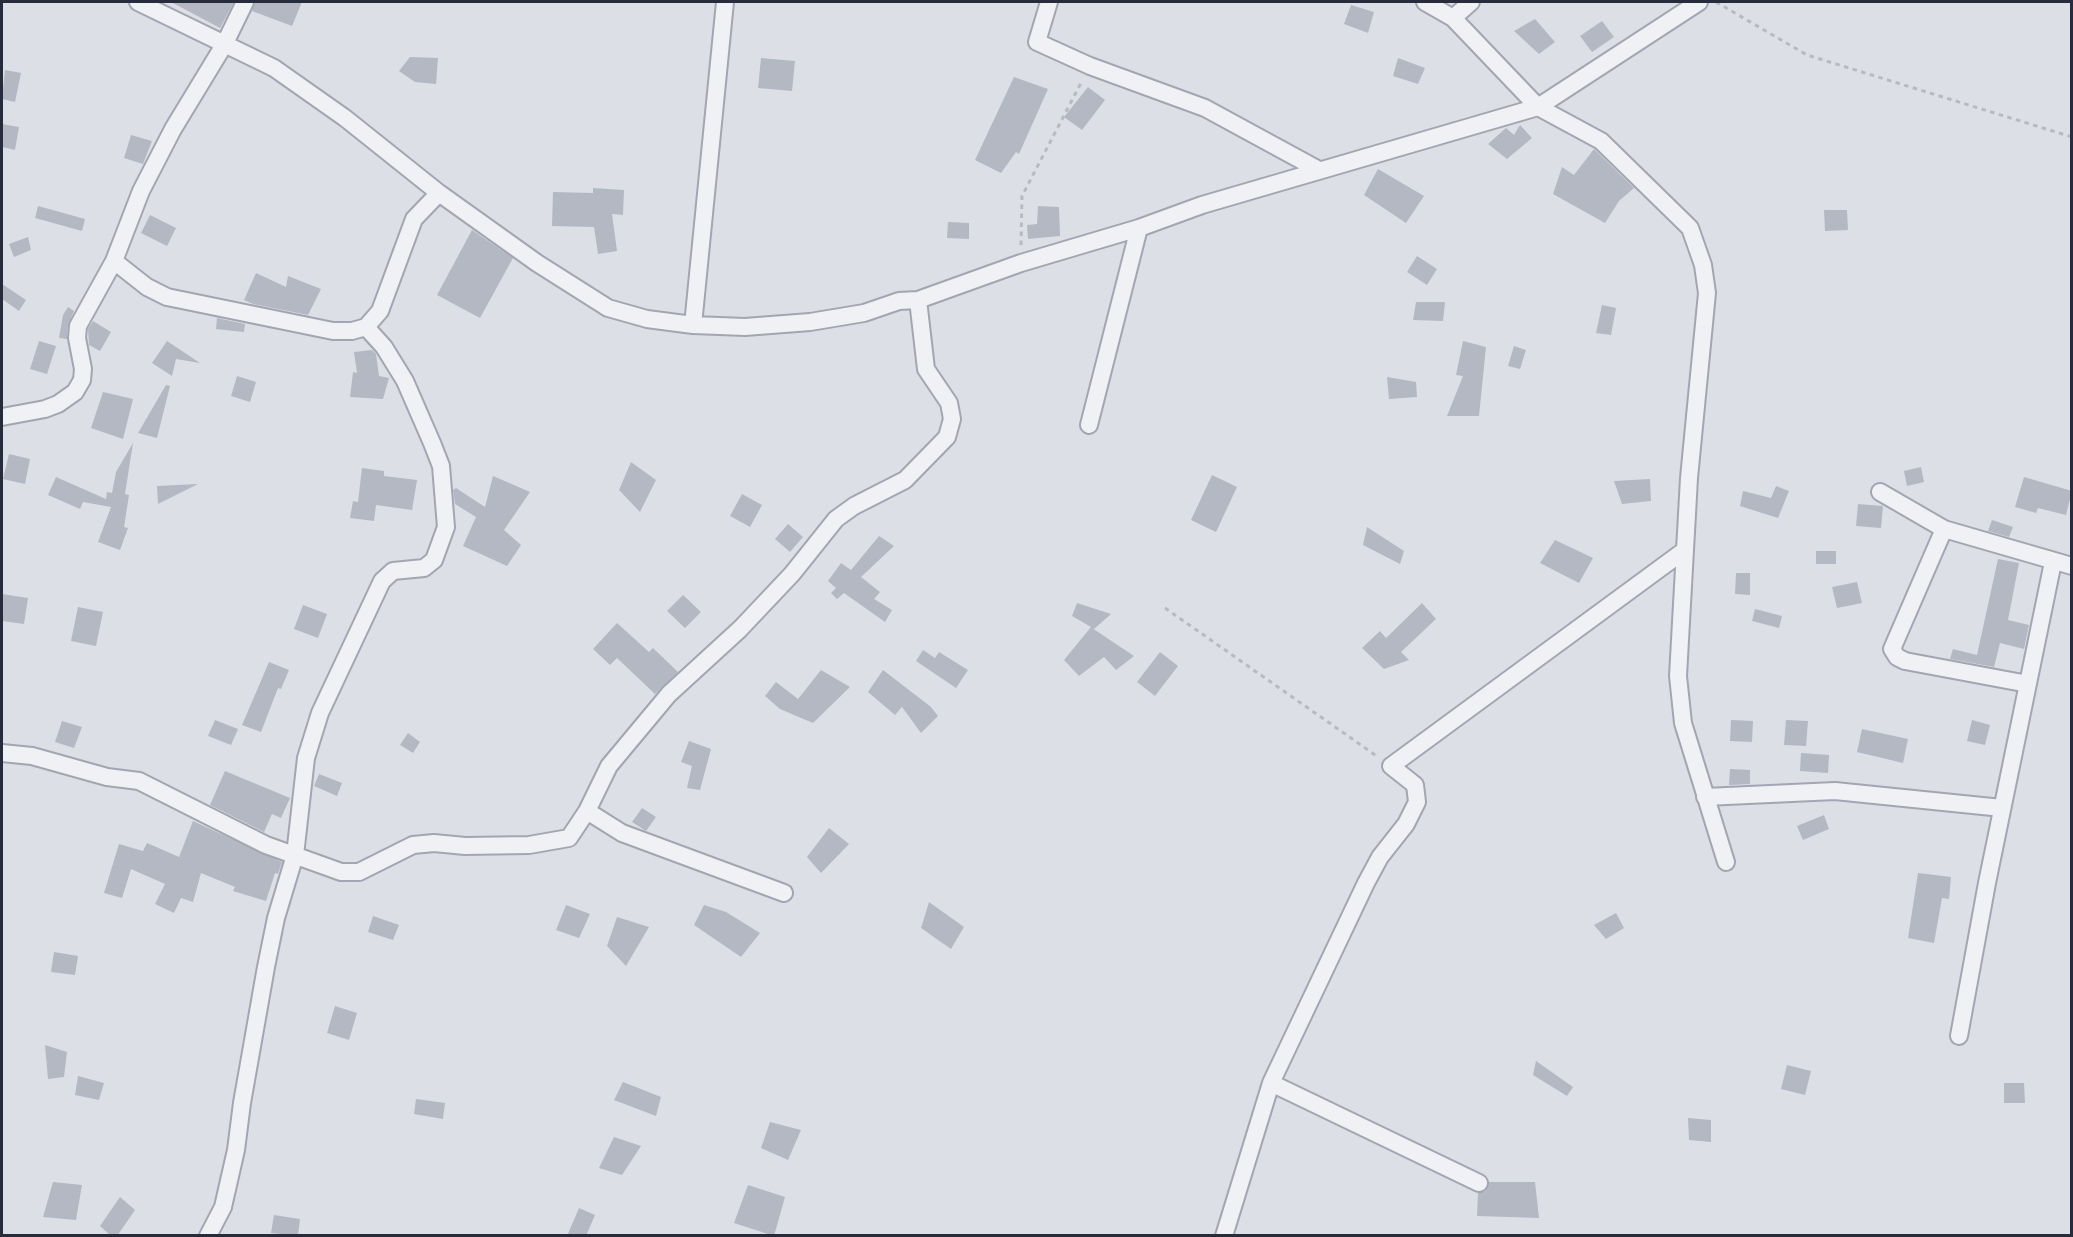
<!DOCTYPE html>
<style>
body{margin:0}
#map{position:relative;width:2073px;height:1237px;overflow:hidden;background:#dddfe7;font-family:"DejaVu Sans",sans-serif}
canvas{display:block}
.frame{position:absolute;inset:0;border:3px solid #272c3d;pointer-events:none}
</style>
<div id="map">
<canvas width="2073" height="1237"></canvas>
<div class="frame"></div>
</div>
<script>
const ctx = document.querySelector('canvas').getContext('2d');
ctx.lineJoin = 'round';
function paint(path, color) { ctx.fillStyle = color; ctx.fill(path, 'evenodd'); }
const poly = rows => new Path2D(rows.map(r => 'M' + r).join(''));
function stroke(path, color, width, dash) { ctx.strokeStyle = color; ctx.lineWidth = width; ctx.lineCap = dash ? 'butt' : 'round'; ctx.setLineDash(dash || []); ctx.stroke(path); }
paint(poly([
 [171,2,234,2,220,28],
 [255,2,302,2,292,26,252,11],
 [1351,5,1374,12,1368,33,1344,24],
 [1535,19,1555,42,1539,54,1514,31],
 [1602,21,1614,37,1592,52,1580,36],
 [410,57,438,58,436,84,415,82,399,71],
 [761,58,795,61,792,91,758,88],
 [1398,58,1425,68,1418,84,1393,76],
 [5,70,21,73,15,102,2,99],
 [1014,77,1048,89,1019,154,1016,152,1001,173,975,160],
 [1088,87,1105,100,1082,130,1064,117],
 [2,124,19,127,15,150,2,147],
 [1520,125,1532,138,1507,159,1488,144,1506,128,1514,135],
 [131,135,152,141,143,164,124,158],
 [1594,149,1634,188,1619,201,1605,223,1553,194,1562,167,1574,175],
 [1378,169,1424,196,1406,223,1364,195],
 [593,188,624,190,623,215,612,214,617,251,598,254,594,227,552,226,553,192,593,193],
 [38,206,85,219,82,231,35,218],
 [1038,206,1059,207,1060,236,1028,239,1027,225,1037,224],
 [1824,210,1847,210,1848,230,1825,231],
 [150,215,176,228,167,246,141,233],
 [948,222,969,223,969,239,947,238],
 [472,230,513,258,480,318,437,295],
 [28,237,31,250,14,257,9,244],
 [1417,256,1437,269,1427,285,1407,272],
 [256,273,286,287,288,276,321,289,308,315,253,304,244,300],
 [2,284,26,300,19,311,2,299],
 [1416,302,1445,302,1443,321,1413,320],
 [1602,305,1616,308,1611,335,1596,333],
 [68,307,74,311,68,325,67,339,59,338,63,315],
 [217,318,245,324,244,332,216,329],
 [93,321,111,332,100,351,89,345,88,329],
 [39,341,56,346,47,374,30,369],
 [167,341,200,363,176,359,172,376,152,363],
 [1463,341,1486,347,1479,416,1447,416,1463,376,1456,375],
 [1514,346,1526,350,1520,369,1508,366],
 [372,350,376,354,379,376,389,378,383,399,350,397,353,372,357,373,354,352],
 [237,376,256,382,250,402,231,396],
 [1387,377,1416,382,1417,397,1389,399],
 [166,385,170,386,157,438,138,433],
 [103,392,133,399,123,439,91,428],
 [133,443,125,494,129,495,124,527,128,528,120,550,98,542,111,507,83,502,80,509,48,495,56,477,106,499,107,492,112,493,116,472],
 [9,454,30,459,25,484,3,479],
 [631,462,656,480,640,512,619,490],
 [1921,467,1924,482,1907,486,1904,471],
 [362,468,384,471,384,476,417,480,412,510,376,505,374,521,350,518,353,501,358,502],
 [1212,475,1237,487,1216,532,1191,520],
 [493,476,530,492,504,530,521,545,507,566,463,546,476,517,455,504,453,490,456,488,485,507],
 [2024,477,2072,491,2066,515,2038,508,2036,513,2015,507],
 [1650,479,1651,501,1622,504,1614,481],
 [198,484,158,504,157,486],
 [1776,486,1789,491,1778,518,1740,506,1743,491,1771,498],
 [742,494,762,505,750,527,730,516],
 [1858,504,1883,506,1881,528,1856,526],
 [1992,520,2013,527,2009,537,1988,531],
 [788,524,803,537,790,552,775,539],
 [1367,527,1404,551,1400,564,1363,545],
 [879,536,894,546,861,577,880,592,874,599,892,610,885,622,844,593,837,599,831,593,836,588,828,581,841,563,851,570],
 [1555,540,1593,558,1579,583,1540,563],
 [1816,551,1836,551,1836,564,1816,564],
 [1998,559,2019,563,2008,620,2029,625,2024,649,2000,643,1994,667,1950,659,1953,649,1977,655],
 [1736,573,1750,573,1750,595,1735,594],
 [1857,582,1862,603,1837,608,1832,587],
 [2,594,28,598,24,624,2,621],
 [683,595,701,612,685,628,667,611],
 [1077,603,1111,614,1094,629,1092,628,1134,656,1116,670,1104,657,1079,676,1064,660,1091,627,1072,616],
 [1422,603,1436,619,1401,652,1409,660,1384,669,1362,648,1380,631,1386,638],
 [303,605,327,614,318,638,294,629],
 [78,607,103,612,96,646,71,641],
 [1755,609,1782,616,1779,628,1752,621],
 [617,623,649,652,653,648,678,672,655,694,617,658,610,665,593,649],
 [923,650,935,658,939,652,968,670,956,688,916,661],
 [1160,652,1178,666,1155,696,1137,682],
 [269,662,289,670,281,689,278,688,261,732,242,725],
 [821,670,850,687,813,723,780,709,765,696,776,682,798,699],
 [883,670,931,707,938,716,921,733,902,707,895,715,868,692],
 [215,720,238,729,231,745,208,736],
 [1731,720,1753,721,1752,742,1730,741],
 [1786,720,1808,721,1806,746,1784,745],
 [1972,720,1990,725,1985,745,1967,741],
 [62,721,82,727,74,748,55,742],
 [1862,729,1908,739,1903,763,1857,752],
 [408,733,420,742,413,753,400,745],
 [689,741,711,749,700,790,687,788,692,766,681,762],
 [1801,753,1829,755,1828,773,1800,771],
 [1730,769,1750,770,1750,784,1729,785],
 [225,771,290,798,281,818,272,814,264,832,210,805],
 [319,774,342,783,337,796,314,786],
 [642,808,656,817,646,831,632,822],
 [1824,815,1829,829,1803,840,1797,826],
 [193,821,282,862,278,874,275,873,266,901,233,891,235,887,201,873,193,902,181,898,174,913,155,904,165,884,131,869,122,898,104,893,119,844,143,851,147,843,179,857],
 [829,828,849,844,821,873,807,857],
 [1918,873,1951,877,1949,899,1942,898,1934,943,1908,938],
 [929,902,964,927,951,949,921,928],
 [566,905,590,914,579,938,556,930],
 [704,905,726,912,760,933,741,957,694,925],
 [1616,913,1624,928,1606,939,1594,925],
 [373,916,399,925,393,940,368,932],
 [617,917,649,927,626,966,607,946],
 [54,952,78,956,75,975,51,972],
 [335,1006,357,1013,349,1040,327,1033],
 [45,1045,67,1052,64,1077,48,1079],
 [1536,1061,1573,1087,1567,1096,1533,1075],
 [1787,1065,1811,1071,1805,1095,1781,1089],
 [78,1076,104,1083,99,1100,75,1095],
 [623,1082,661,1097,656,1116,614,1100],
 [2004,1083,2024,1083,2025,1103,2004,1103],
 [416,1099,445,1103,443,1119,414,1114],
 [1688,1118,1711,1120,1711,1142,1689,1140],
 [770,1122,801,1130,788,1160,761,1148],
 [614,1137,641,1146,622,1175,599,1168],
 [53,1182,82,1185,76,1220,43,1217],
 [1489,1182,1535,1182,1539,1218,1477,1216,1478,1193,1485,1191],
 [748,1185,785,1197,774,1236,734,1223],
 [120,1197,135,1210,117,1236,111,1236,100,1226],
 [579,1208,595,1215,586,1236,567,1236],
 [274,1215,300,1219,298,1236,271,1233]
]), '#b4b8c3');
const minor = poly([
 [138,2,274,68,345,118,439,193,537,263,608,308,647,319,693,325,745,327,810,322,864,313,899,301,918,300,1021,263,1139,228,1202,205,1538,107,1699,2],
 [1049,2,1037,42,1090,66,1205,108,1319,170],
 [1425,2,1453,18,1538,107,1601,141,1690,228,1703,265,1707,293,1689,478,1678,676,1683,723,1726,862],
 [1453,18,1471,2],
 [114,261,147,287,167,297,333,331,352,331,366,327,380,311,414,219,439,193],
 [693,325,725,2],
 [2,417,45,409,58,404,75,392,82,380,83,369,77,338,78,326,114,261,141,191,173,129,224,45,245,2],
 [1089,425,1139,228],
 [1880,492,1944,529,2072,566],
 [1944,529,1892,649,1897,657,1905,661,2028,684],
 [2,753,32,756,107,777,139,781,266,845,341,872,359,872,413,845,434,843,465,846,529,845,569,838,587,811,609,766,669,694,740,629,792,574,836,519,854,506,905,480,947,437,952,419,949,403,926,369,918,300],
 [1705,797,1835,791,2002,808],
 [587,811,622,833,784,893],
 [1959,1036,1987,883,2053,562],
 [1271,1083,1479,1183],
 [208,1236,223,1207,236,1150,242,1103,266,967,276,918,295,855,306,758,320,713,382,581,393,571,424,568,434,560,446,527,441,466,432,443,405,381,384,347,366,327],
 [1224,1236,1271,1083,1366,883,1380,857,1406,824,1417,802,1415,785,1391,766,1685,550]
]);
stroke(minor, '#a3a6b1', 20);
stroke(poly([
 [1716,2,1807,55,2072,137],
 [1021,245,1022,196,1082,81],
 [1165,608,1378,757]
]), '#b7bac1', 3, [4.5, 4.5]);
stroke(minor, '#eff1f5', 16);
</script>
